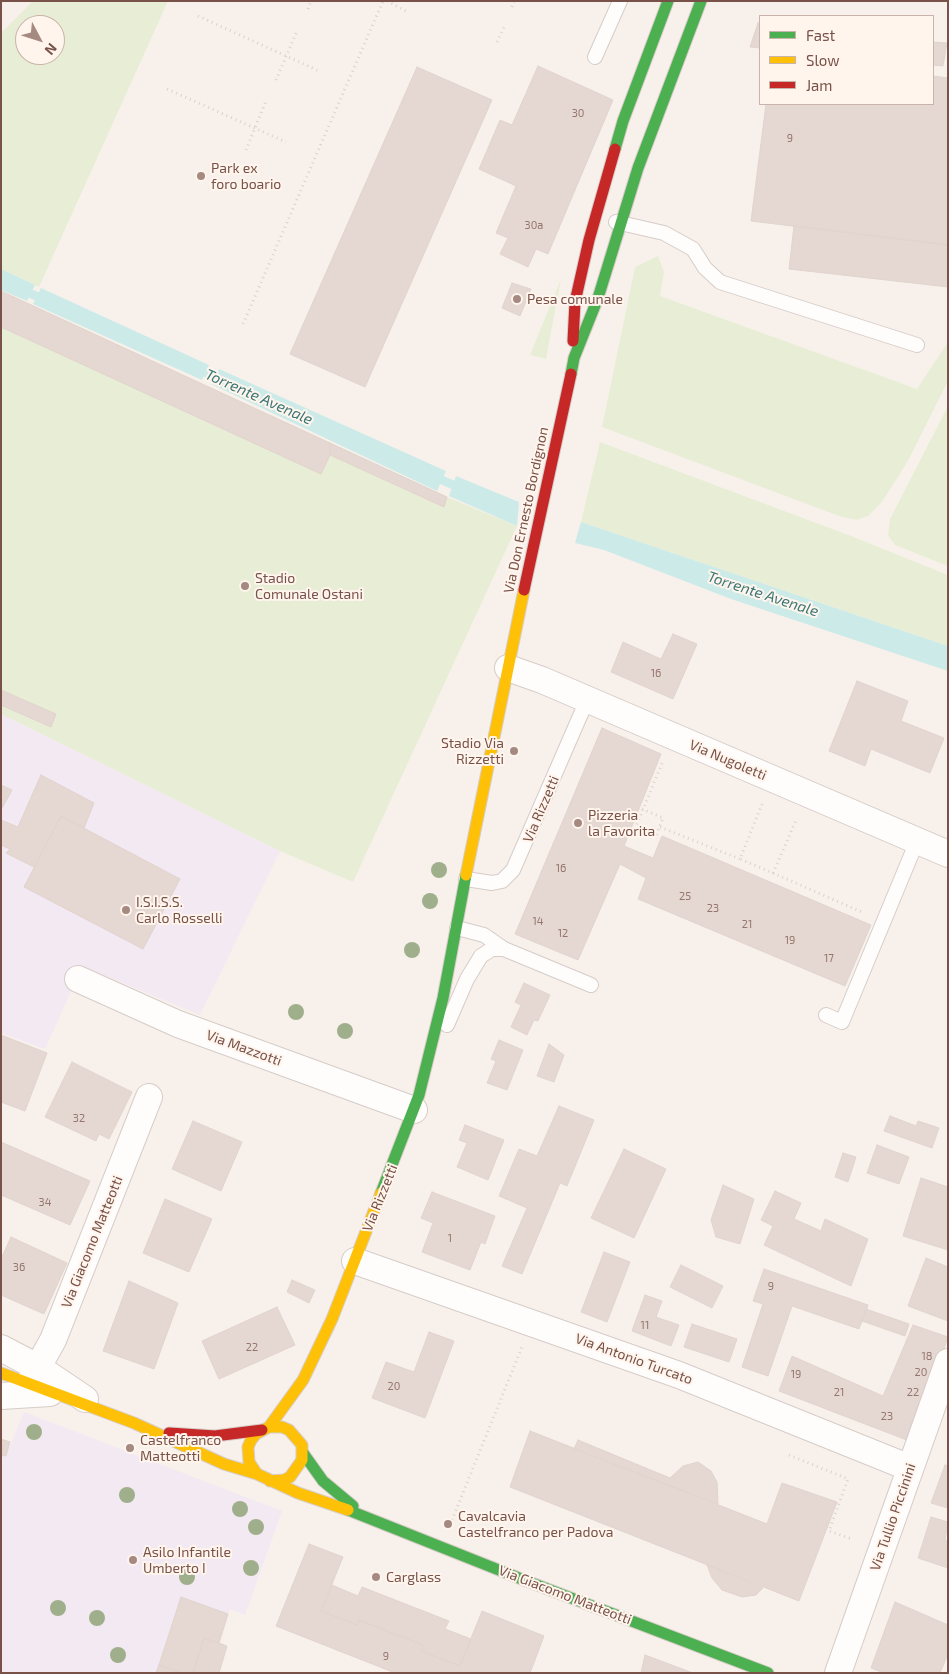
<!DOCTYPE html>
<style>
body{margin:0}
#map{position:relative;width:949px;height:1674px;overflow:hidden;background:#f8f1eb;font-family:"Exo 2",sans-serif}
canvas{display:block}
.frame{position:absolute;inset:0;border:2px solid #785249;pointer-events:none}
.legend{position:absolute;left:759px;top:15px;width:175px;height:90px;box-sizing:border-box;background:#fff5ed;border:1px solid #c9b4ab;margin:0;padding:6px 9px;list-style:none;font-size:15px;color:#785249}
.legend li{display:flex;align-items:center;gap:10px;height:25px}
.legend b{width:25px;border:1px solid #c9b4ab}
.north{position:absolute;left:15px;top:15px;width:50px;height:50px;box-sizing:border-box;background:#fff5ed;border:1px solid #c9b4ab;border-radius:50%;rotate:130deg;font-size:14px;font-weight:700;line-height:20px;text-align:center;color:#785249}
.north::after{content:'';display:block;margin:auto;width:18px;height:22px;background:#a58a82;clip-path:polygon(50% 0,100% 100%,50% 72%,0 100%)}
</style>
<div id="map">
<canvas width="949" height="1674"></canvas>
<div class="frame"></div>
<ul class="legend">
<li><b style="height:6px;background:#4caf50"></b>Fast</li>
<li><b style="height:6px;background:#ffc107"></b>Slow</li>
<li><b style="height:6px;background:#c62828"></b>Jam</li>
</ul>
<div class="north">N</div>
</div>
<script>
const ctx = document.querySelector('canvas').getContext('2d');
ctx.lineJoin = 'round';
function paint(path, color) { ctx.fillStyle = color; ctx.fill(path, 'evenodd'); }
const poly = rows => new Path2D(rows.map(r => 'M' + r).join(''));
function stroke(path, color, width, dash) { ctx.strokeStyle = color; ctx.lineWidth = width; ctx.lineCap = dash ? 'butt' : 'round'; ctx.setLineDash(dash || []); ctx.stroke(path); }
function write(font, color, halo, rows, align = 'center') {
  ctx.font = font + ' "Exo 2",sans-serif'; ctx.lineWidth = 4; ctx.setLineDash([]); ctx.textBaseline = 'middle'; ctx.strokeStyle = halo; ctx.fillStyle = color; for (const [text, x, y, turn = 0] of rows) {
    ctx.save(); ctx.translate(x, y); ctx.rotate((+turn || 0) * Math.PI / 180); ctx.textAlign = isNaN(turn) ? turn : align; if (halo) ctx.strokeText(text, 0, 0); ctx.fillText(text, 0, 0); ctx.restore();
  }
}
paint(poly([
 [1,714,280,851,200,1015,89,969,72,989,45,1049,1,1033],
 [24,1412,282,1511,245,1615,230,1609,219,1643,227,1646,219,1673,1,1673,1,1455,6,1456]
]), '#f2e9f3');
paint(poly([
 [33,1,168,1,39,287,1,269,1,33],
 [25,25,55,25,55,55,25,55],
 [658,256,664,272,660,296,917,389,948,342,948,381,908,461,882,502,868,516,856,520,839,516,602,427,635,267],
 [561,279,546,359,530,355],
 [1,291,447,497,517,526,353,882,280,851,1,714],
 [948,406,948,566,895,545,888,535,890,519],
 [600,442,851,536,948,575,948,646,581,522]
]), '#e8eed5');
paint(poly([
 [1,269,35,285,27,301,1,290],
 [41,288,209,365,202,380,33,304],
 [219,369,446,471,437,491,211,384],
 [456,476,519,502,517,526,449,496],
 [581,522,948,646,948,671,731,599,604,550,575,543]
]), '#ccebe8');
stroke(poly([
 [1,280,47,301],
 [196,368,225,382],
 [433,476,462,489]
]), '#ccebe8', 9);
const building = poly([
 [758,23,760,23,760,48,750,47,758,23],
 [933,42,947,43,943,66,933,65,933,42],
 [538,66,613,100,548,254,536,249,528,267,500,254,508,238,496,233,516,186,479,169,500,120,512,125,538,66],
 [417,67,492,100,365,387,290,354,417,67],
 [933,76,948,78,948,245,751,221,766,104,933,104,933,76],
 [794,226,948,245,948,287,789,269,794,226],
 [512,283,531,289,520,316,502,308,512,283],
 [1,291,330,443,330,455,321,474,1,327,1,291],
 [330,443,447,497,444,507,330,455,330,443],
 [673,634,697,644,673,699,611,672,623,642,661,659,673,634],
 [857,681,908,701,901,721,944,738,930,773,871,749,865,766,829,751,857,681],
 [1,690,56,714,51,727,1,705,1,690],
 [602,728,661,754,624,846,653,858,662,836,871,925,845,986,638,899,646,878,620,864,578,960,515,934,602,728],
 [41,775,94,803,84,828,61,816,34,867,6,853,10,849,1,845,1,820,18,827,41,775],
 [1,785,12,790,1,810,1,785],
 [61,816,180,879,143,949,24,887,61,816],
 [524,983,550,995,538,1021,534,1020,527,1035,511,1027,521,1005,515,1002,524,983],
 [1,1035,47,1053,25,1111,1,1102,1,1035],
 [499,1040,523,1050,507,1090,487,1083,496,1061,491,1059,499,1040],
 [549,1044,564,1055,554,1082,537,1076,549,1044],
 [72,1062,132,1092,109,1139,99,1134,96,1141,45,1117,72,1062],
 [559,1106,594,1120,567,1186,560,1183,522,1274,502,1266,527,1208,499,1196,519,1149,537,1156,559,1106],
 [890,1116,916,1126,918,1121,939,1128,932,1148,884,1131,890,1116],
 [193,1121,242,1142,221,1191,172,1169,193,1121],
 [465,1125,504,1140,488,1180,457,1167,467,1143,459,1140,465,1125],
 [1,1142,90,1181,70,1225,1,1195,1,1142],
 [877,1145,909,1157,899,1184,867,1173,877,1145],
 [624,1149,666,1169,634,1238,591,1218,624,1149],
 [843,1153,856,1157,848,1182,835,1177,843,1153],
 [921,1178,948,1187,948,1250,903,1236,921,1178],
 [723,1185,754,1199,740,1244,716,1237,711,1220,723,1185],
 [775,1191,801,1203,794,1219,821,1231,825,1219,868,1239,851,1286,764,1245,773,1226,761,1220,775,1191],
 [432,1192,495,1216,485,1244,481,1242,470,1270,422,1252,433,1223,421,1218,432,1192],
 [165,1199,212,1219,189,1272,143,1253,165,1199],
 [11,1237,67,1263,44,1314,1,1295,1,1259,11,1237],
 [604,1252,630,1262,607,1322,581,1312,604,1252],
 [926,1258,948,1267,948,1321,908,1306,926,1258],
 [681,1265,723,1286,712,1308,670,1287,681,1265],
 [764,1269,868,1305,859,1329,792,1306,768,1376,742,1367,763,1304,753,1301,764,1269],
 [292,1280,315,1290,309,1303,287,1292,292,1280],
 [129,1281,178,1303,154,1369,103,1351,129,1281],
 [645,1295,662,1301,656,1317,679,1325,671,1346,632,1331,645,1295],
 [277,1307,295,1345,219,1379,202,1341,277,1307],
 [866,1309,909,1324,905,1336,862,1321,866,1309],
 [692,1324,737,1339,729,1362,684,1347,692,1324],
 [913,1325,948,1337,912,1442,779,1391,792,1356,883,1396,913,1325],
 [429,1332,454,1341,425,1418,372,1398,386,1362,414,1372,429,1332],
 [530,1431,767,1524,782,1483,837,1502,799,1601,510,1487,530,1431],
 [1,1439,10,1442,6,1456,1,1455,1,1439],
 [578,1440,670,1478,683,1466,698,1462,711,1471,717,1482,718,1504,574,1449,578,1440],
 [945,1465,948,1466,948,1508,931,1503,945,1465],
 [931,1517,948,1522,945,1540,948,1541,948,1568,918,1558,931,1517],
 [309,1544,343,1557,321,1611,357,1625,359,1620,423,1645,421,1651,460,1666,482,1611,544,1636,530,1673,395,1673,276,1626,309,1544],
 [707,1565,763,1588,756,1595,742,1597,722,1590,712,1578,707,1565],
 [332,1585,358,1596,362,1587,449,1621,445,1629,471,1639,460,1666,421,1651,423,1645,359,1620,357,1625,321,1611,332,1585],
 [181,1597,228,1614,219,1643,204,1638,193,1673,181,1673,159,1665,181,1597],
 [895,1602,948,1625,948,1654,940,1673,884,1673,871,1668,895,1602],
 [204,1638,227,1646,219,1673,193,1673,204,1638],
 [645,1655,693,1673,641,1673,645,1655],
 [159,1665,181,1673,156,1673,159,1665]
]);
paint(building, '#e5d7d2');
stroke(building, '#e1d3cd', 1);
const lane = poly([
 [595,57,620,1],
 [616,222,664,233,693,249,705,268,720,282,917,345],
 [466,879,492,883,502,881,513,870,587,700],
 [457,928,484,935,504,949,591,985],
 [826,1015,842,1022,917,841],
 [447,1025,467,979,481,956,492,949,504,949]
]);
const street = poly([
 [508,668,542,680,948,854],
 [78,979,178,1024,414,1110],
 [355,1261,679,1375,910,1468],
 [1,1348,39,1368,85,1399],
 [29,1383,53,1340,149,1097],
 [1,1396,50,1393],
 [838,1673,948,1362]
]);
const fast = poly([
 [615,149,623,121,668,1],
 [571,374,574,358,598,298,638,168,701,1],
 [381,1193,419,1095,443,998,466,875],
 [303,1453,323,1481,353,1506],
 [348,1510,524,1580,768,1673]
]);
const slow = poly([
 [466,875,524,590],
 [1,1373,134,1423,224,1464,257,1474,298,1493,348,1510],
 [269,1427,303,1380,332,1319,381,1193],
 [257,1474,249,1462,248,1447,251,1440,256,1434,269,1427,282,1427,289,1430,302,1445,302,1460,290,1477,284,1480,270,1481]
]);
const jam = poly([
 [573,341,575,302,589,240,615,149],
 [524,590,571,374],
 [169,1433,215,1436,262,1430]
]);
stroke(lane, '#d6ccc8', 16);
stroke(street, '#d6ccc8', 28);
stroke(fast, '#d7ccc8', 13);
stroke(slow, '#d7ccc8', 13);
stroke(jam, '#d7ccc8', 13);
stroke(poly([
 [387,1,408,12],
 [512,7,514,1],
 [308,9,311,1],
 [198,16,319,71],
 [497,42,505,25],
 [276,80,297,31],
 [167,89,286,142],
 [246,150,266,101],
 [243,324,383,1],
 [762,804,740,859,773,873,797,818],
 [642,809,663,818,656,836],
 [660,827,740,859],
 [635,829,663,761],
 [773,873,864,913],
 [789,1455,848,1479,829,1531,852,1539],
 [452,1520,522,1347]
]), '#dbd0cd', 3, [1, 4]);
stroke(lane, '#fefdfc', 14);
stroke(street, '#fefdfc', 26);
stroke(fast, '#4caf50', 11);
stroke(slow, '#ffc107', 11);
stroke(jam, '#c62828', 11);
ctx.fillStyle = '#a0af8b';
for (const [x, y] of [
 [439,870],
 [430,901],
 [412,950],
 [296,1012],
 [345,1031],
 [34,1432],
 [127,1495],
 [240,1509],
 [256,1527],
 [251,1568],
 [187,1577],
 [58,1608],
 [97,1618],
 [118,1655]
]) { ctx.beginPath(); ctx.arc(x, y, 8, 0, 2 * Math.PI); ctx.fill(); }
for (const [x, y, r, color] of [
 [201,176,5,"#a58a82"],
 [517,299,5,"#a58a82"],
 [245,586,5,"#a58a82"],
 [514,751,5,"#a58a82"],
 [578,823,5,"#a58a82"],
 [126,910,5,"#a58a82"],
 [130,1448,5,"#a58a82"],
 [448,1524,5,"#a58a82"],
 [133,1560,5,"#a58a82"],
 [376,1577,5,"#a58a82"]
]) { const dot = new Path2D(); dot.arc(x, y, r, 0, 2 * Math.PI); ctx.fillStyle = color; ctx.fill(dot); stroke(dot, '#fff5ed', 2); }
write('11px', '#95766e', null, [
 ["30",578,113],
 ["9",790,138],
 ["30a",534,225],
 ["16",656,673],
 ["16",561,868],
 ["25",685,896],
 ["23",713,908],
 ["14",538,921],
 ["21",747,924],
 ["12",563,933],
 ["19",790,940],
 ["17",829,958],
 ["32",79,1118],
 ["34",45,1202],
 ["1",450,1238],
 ["36",19,1267],
 ["9",771,1286],
 ["11",645,1325],
 ["22",252,1347],
 ["18",927,1356],
 ["20",921,1372],
 ["19",796,1374],
 ["20",394,1386],
 ["21",839,1392],
 ["22",913,1392],
 ["23",887,1416],
 ["9",386,1656]
]);
write('14px', '#785249', '#fff5ed', [
 ["Park ex",211,168],
 ["foro boario",211,184],
 ["Pesa comunale",527,299],
 ["Stadio",255,578],
 ["Comunale Ostani",255,594],
 ["Stadio Via",504,743,"right"],
 ["Rizzetti",504,759,"right"],
 ["Pizzeria",588,815],
 ["la Favorita",588,831],
 ["I.S.I.S.S.",136,902],
 ["Carlo Rosselli",136,918],
 ["Castelfranco",140,1440],
 ["Matteotti",140,1456],
 ["Cavalcavia",458,1516],
 ["Castelfranco per Padova",458,1532],
 ["Asilo Infantile",143,1552],
 ["Umberto I",143,1568],
 ["Carglass",386,1577]
], 'left');
write('14px', '#785249', '#fff5ed', [
 ["Via Don Ernesto Bordignon",526,510,-78],
 ["Via Nugoletti",728,760,23],
 ["Via Rizzetti",541,809,-67],
 ["Via Mazzotti",244,1048,20],
 ["Via Rizzetti",380,1198,-68],
 ["Via Giacomo Matteotti",92,1242,-68],
 ["Via Antonio Turcato",634,1359,20],
 ["Via Tullio Piccinini",893,1517,-71],
 ["Via Giacomo Matteotti",565,1595,21]
]);
write('italic 15px', '#397676', '#fff5ed', [
 ["Torrente Avenale",259,397,24],
 ["Torrente Avenale",763,594,18]
]);
</script>
